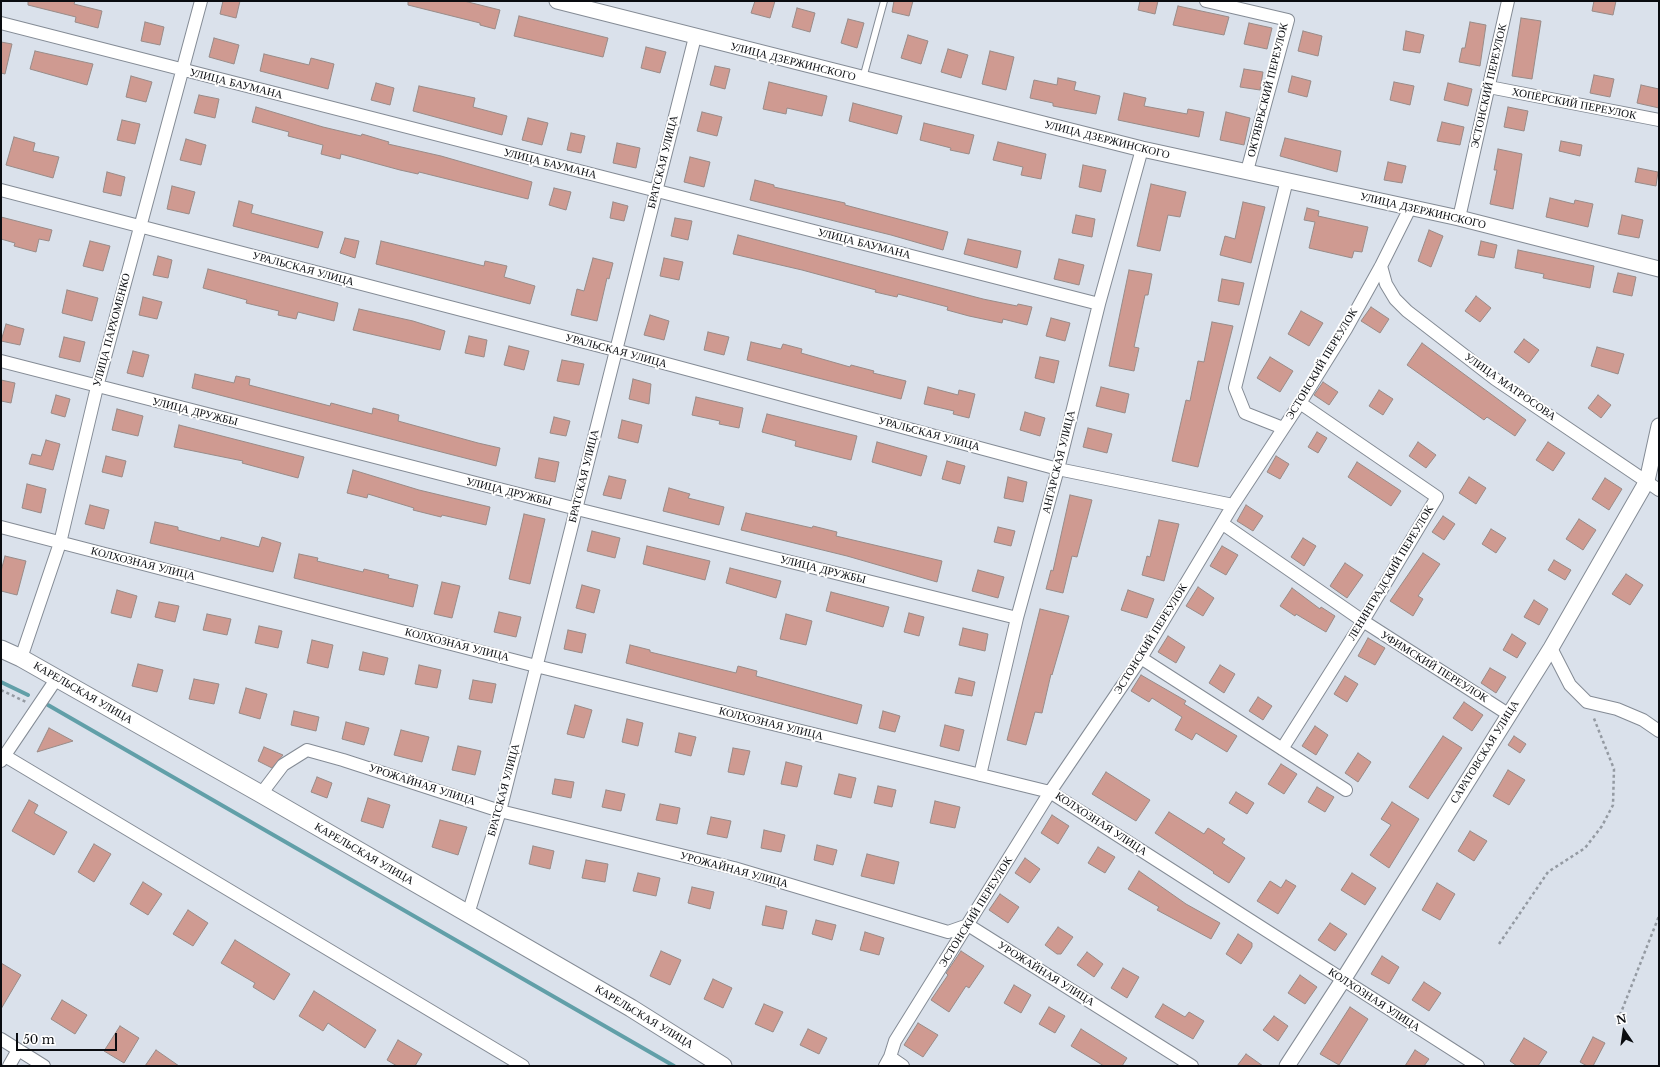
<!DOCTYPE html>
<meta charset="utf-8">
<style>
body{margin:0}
#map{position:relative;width:1660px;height:1067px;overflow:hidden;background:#dae1eb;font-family:"Libre Baskerville",serif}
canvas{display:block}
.frame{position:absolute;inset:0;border:2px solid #0a0c10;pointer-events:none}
.north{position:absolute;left:1604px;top:1011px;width:40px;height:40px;-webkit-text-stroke:3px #fff;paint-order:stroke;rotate:347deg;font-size:11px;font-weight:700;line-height:16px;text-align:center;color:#0a0c10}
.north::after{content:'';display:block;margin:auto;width:14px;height:18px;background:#0a0c10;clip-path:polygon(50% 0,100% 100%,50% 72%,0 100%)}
.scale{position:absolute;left:16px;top:1033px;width:101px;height:18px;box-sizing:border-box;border:2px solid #0a0c10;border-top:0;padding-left:5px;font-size:12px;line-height:14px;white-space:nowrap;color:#0a0c10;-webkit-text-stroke:3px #fff;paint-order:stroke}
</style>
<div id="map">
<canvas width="1660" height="1067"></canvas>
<div class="frame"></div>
<div class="north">N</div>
<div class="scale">50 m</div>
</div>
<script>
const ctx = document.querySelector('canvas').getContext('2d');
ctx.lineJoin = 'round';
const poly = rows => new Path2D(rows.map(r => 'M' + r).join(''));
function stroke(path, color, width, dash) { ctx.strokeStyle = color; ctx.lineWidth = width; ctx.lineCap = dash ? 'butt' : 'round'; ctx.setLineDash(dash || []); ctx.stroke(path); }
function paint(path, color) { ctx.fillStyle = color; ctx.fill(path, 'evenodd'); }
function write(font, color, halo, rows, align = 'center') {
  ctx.font = font + ' "Libre Baskerville",serif'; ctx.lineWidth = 4; ctx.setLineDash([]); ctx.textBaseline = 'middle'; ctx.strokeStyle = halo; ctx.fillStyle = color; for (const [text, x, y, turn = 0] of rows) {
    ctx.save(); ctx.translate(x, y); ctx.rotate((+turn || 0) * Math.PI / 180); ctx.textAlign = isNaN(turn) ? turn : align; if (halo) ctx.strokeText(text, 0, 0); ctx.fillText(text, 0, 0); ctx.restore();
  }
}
stroke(poly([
 [1,682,28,695],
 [48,705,674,1066]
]), '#619fa8', 4);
const building = poly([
 [28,1,75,1,74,4,102,11,98,28,75,22,76,17,28,5,28,1],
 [223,1,240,1,236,18,220,14,223,1],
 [408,1,464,1,500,10,495,29,480,25,480,23,408,5,408,1],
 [755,1,775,1,770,18,751,13,755,1],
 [894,1,913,1,909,16,892,12,894,1],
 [1140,1,1158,1,1155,14,1138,10,1140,1],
 [1594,1,1616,1,1613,15,1592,11,1594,1],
 [1178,6,1229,17,1224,35,1173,25,1178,6],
 [797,8,815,13,810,32,792,27,797,8],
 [519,16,608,38,603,57,514,36,519,16],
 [1521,18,1541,21,1532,79,1512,76,1521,18],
 [848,19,864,23,857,48,841,43,848,19],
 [145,22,164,27,160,45,141,41,145,22],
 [1470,22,1486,25,1480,66,1459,62,1462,48,1465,48,1470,22],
 [1249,23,1272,28,1267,49,1244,44,1249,23],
 [1303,31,1322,36,1318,56,1298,51,1303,31],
 [1406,31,1424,35,1420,53,1403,50,1406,31],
 [908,35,928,41,921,64,901,58,908,35],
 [214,38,239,45,234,64,209,57,214,38],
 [1,42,12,44,5,74,1,73,1,42],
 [646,47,666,52,660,73,641,68,646,47],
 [948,49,968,55,961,78,941,72,948,49],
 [35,51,93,64,87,85,30,69,35,51],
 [990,51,1014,57,1006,90,982,84,990,51],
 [264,54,309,65,311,58,334,64,328,89,260,71,264,54],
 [715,66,730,69,725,89,710,85,715,66],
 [1244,69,1263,72,1260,90,1240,87,1244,69],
 [1594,75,1614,79,1610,97,1590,93,1594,75],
 [131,76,152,82,146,102,126,97,131,76],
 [1292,76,1311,81,1307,97,1288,92,1292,76],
 [1058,78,1076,82,1074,90,1100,96,1096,114,1053,106,1053,103,1030,98,1034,80,1057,85,1058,78],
 [769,82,827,96,822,116,787,108,786,114,763,109,769,82],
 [1394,82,1414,86,1410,105,1390,100,1394,82],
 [376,83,394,88,390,105,371,100,376,83],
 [1448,83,1472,89,1468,106,1444,100,1448,83],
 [1641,85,1659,89,1659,108,1637,103,1641,85],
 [419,86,475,98,473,107,507,116,502,135,413,111,419,86],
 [1124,93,1146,98,1144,106,1187,114,1188,109,1204,112,1199,137,1118,120,1124,93],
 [199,95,219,99,215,118,194,113,199,95],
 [853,103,902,116,897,134,849,121,853,103],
 [256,107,323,127,361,136,362,134,389,142,388,144,441,156,532,182,528,199,419,172,418,174,400,170,341,154,340,159,321,154,323,145,288,136,289,132,252,122,256,107],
 [1508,107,1528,111,1524,131,1504,127,1508,107],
 [702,112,722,117,717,136,697,131,702,112],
 [1226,112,1250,118,1244,145,1220,140,1226,112],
 [528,118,548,123,542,145,522,140,528,118],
 [122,120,140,124,135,144,117,140,122,120],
 [1442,122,1464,127,1460,145,1437,141,1442,122],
 [924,123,974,135,969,154,950,150,951,148,920,140,924,123],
 [571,133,585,136,581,153,567,150,571,133],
 [14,137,35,143,33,151,59,157,53,178,6,165,14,137],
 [1285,138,1341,151,1337,172,1280,156,1285,138],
 [186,139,206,145,201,165,180,160,186,139],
 [1561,141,1582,145,1580,156,1559,151,1561,141],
 [998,142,1046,154,1041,179,1021,175,1023,167,993,160,998,142],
 [617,143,640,148,636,168,613,163,617,143],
 [1498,149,1522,154,1513,209,1490,204,1497,170,1494,170,1498,149],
 [690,157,710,162,704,187,684,182,690,157],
 [1388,162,1406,166,1402,183,1384,180,1388,162],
 [1083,165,1106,170,1101,192,1079,187,1083,165],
 [1638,168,1658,172,1656,186,1635,182,1638,168],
 [107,172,125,177,121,196,103,192,107,172],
 [755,180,774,185,774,187,845,203,845,205,948,232,943,250,891,235,750,200,755,180],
 [1151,184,1186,192,1180,217,1168,215,1160,251,1137,246,1151,184],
 [172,186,195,192,189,214,167,209,172,186],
 [554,188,571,192,566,210,549,205,554,188],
 [1550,198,1574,204,1575,200,1593,204,1588,227,1546,217,1550,198],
 [239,201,253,205,251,213,323,232,318,248,233,226,239,201],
 [613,202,628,206,624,221,610,218,613,202],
 [1243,202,1265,207,1251,263,1220,255,1225,236,1235,239,1243,202],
 [1307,208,1319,211,1318,216,1368,227,1362,252,1354,251,1352,258,1309,248,1315,222,1304,220,1307,208],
 [1076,215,1095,219,1092,237,1072,233,1076,215],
 [1622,215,1643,220,1639,238,1618,234,1622,215],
 [1,217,52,230,49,241,39,239,36,252,14,246,15,243,1,239,1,217],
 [675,218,692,221,688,240,671,236,675,218],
 [1429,230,1443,236,1431,267,1418,261,1429,230],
 [738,235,983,299,1017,306,1018,304,1032,307,1027,325,1003,319,1002,323,969,316,947,310,948,307,898,294,897,297,875,292,876,290,802,270,733,254,738,235],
 [345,238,359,241,355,258,340,253,345,238],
 [968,239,1021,251,1017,268,964,254,968,239],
 [90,241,110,246,103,271,83,266,90,241],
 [381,241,484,266,485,261,507,266,504,277,535,286,530,304,376,264,381,241],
 [1481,241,1497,245,1494,258,1478,255,1481,241],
 [1518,250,1594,266,1590,288,1543,278,1544,274,1515,268,1518,250],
 [158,256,172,260,168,278,153,275,158,256],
 [593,258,613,263,609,279,607,278,597,321,571,315,577,289,584,291,593,258],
 [664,258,683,262,679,280,660,276,664,258],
 [1059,259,1084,265,1079,285,1054,279,1059,259],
 [208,269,338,303,334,321,298,312,296,319,278,315,279,311,246,303,247,300,203,288,208,269],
 [1129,270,1152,274,1148,295,1145,295,1134,347,1139,348,1134,371,1109,366,1129,270],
 [1618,273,1636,277,1632,296,1613,292,1618,273],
 [1222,279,1244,283,1239,305,1218,301,1222,279],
 [67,290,98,298,92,321,62,313,67,290],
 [1476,296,1491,308,1480,322,1465,311,1476,296],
 [143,297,162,302,157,319,139,315,143,297],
 [1371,307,1389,319,1380,333,1361,321,1371,307],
 [359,309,413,321,445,331,440,350,353,330,359,309],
 [1301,311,1323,323,1309,346,1288,334,1301,311],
 [650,315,669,321,664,340,644,335,650,315],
 [1051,318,1070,323,1065,341,1046,336,1051,318],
 [1212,322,1233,326,1198,467,1172,461,1186,400,1190,401,1198,361,1204,362,1212,322],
 [6,324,24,329,20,345,1,341,6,324],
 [708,332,729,337,724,355,704,350,708,332],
 [469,336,487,340,484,357,465,353,469,336],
 [64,337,85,342,80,362,59,357,64,337],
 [1524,339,1539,350,1529,363,1514,352,1524,339],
 [751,342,781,349,783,344,802,349,801,353,850,367,851,365,874,371,873,373,906,381,901,399,747,360,751,342],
 [1422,343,1526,420,1515,436,1487,417,1484,420,1407,365,1422,343],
 [509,346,529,351,524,370,504,365,509,346],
 [1597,347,1624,354,1618,374,1591,366,1597,347],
 [133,351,149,355,143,377,127,373,133,351],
 [1040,357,1059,361,1054,383,1035,378,1040,357],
 [1270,357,1293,371,1280,392,1257,378,1270,357],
 [562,360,584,364,579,385,557,381,562,360],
 [195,374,234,383,236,376,250,379,249,385,330,406,331,403,372,414,373,408,399,415,398,421,478,443,500,448,496,466,192,388,195,374],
 [633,379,651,384,649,404,629,399,633,379],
 [1,380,15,383,11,403,1,401,1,380],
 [1323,382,1338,392,1329,405,1314,395,1323,382],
 [928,387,958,395,959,390,975,394,969,418,953,414,954,411,924,404,928,387],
 [1101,387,1129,394,1125,413,1096,406,1101,387],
 [1379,390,1393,399,1383,415,1369,406,1379,390],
 [56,395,70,399,65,417,51,413,56,395],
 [1598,395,1611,405,1601,418,1588,408,1598,395],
 [696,397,743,408,739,428,719,424,720,421,692,415,696,397],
 [117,409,143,416,138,436,112,430,117,409],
 [1025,412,1045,418,1040,436,1020,430,1025,412],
 [767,414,857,436,851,460,795,446,796,441,762,432,767,414],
 [554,417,570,421,566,436,550,433,554,417],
 [622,420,642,425,638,443,618,438,622,420],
 [179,425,304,457,298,478,242,463,243,461,174,447,179,425],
 [1088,428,1112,434,1107,453,1083,447,1088,428],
 [1317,432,1327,438,1318,453,1308,447,1317,432],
 [46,440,60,444,53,470,29,464,32,454,41,456,46,440],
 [877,442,927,456,921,476,872,462,877,442],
 [1418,442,1436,455,1426,468,1409,456,1418,442],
 [1548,442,1565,453,1553,471,1536,460,1548,442],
 [106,456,126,461,122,477,102,472,106,456],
 [1276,456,1289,464,1280,479,1267,472,1276,456],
 [539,458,559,462,555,482,535,478,539,458],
 [947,461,965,466,960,484,942,479,947,461],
 [1357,462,1401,491,1391,506,1348,477,1357,462],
 [353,470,419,490,490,507,486,525,442,515,441,517,413,510,414,508,368,494,367,498,347,493,353,470],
 [609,476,626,480,621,499,603,495,609,476],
 [1008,477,1027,482,1023,502,1004,498,1008,477],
 [1469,477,1486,488,1476,504,1459,493,1469,477],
 [1605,478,1622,489,1609,510,1592,499,1605,478],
 [27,484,46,489,41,513,22,508,27,484],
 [669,488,690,494,688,498,724,507,719,525,663,511,669,488],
 [1070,495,1092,500,1077,557,1072,556,1063,593,1046,589,1051,570,1053,571,1070,495],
 [90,505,109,510,104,529,85,524,90,505],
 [1246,505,1263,516,1253,531,1237,521,1246,505],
 [746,513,812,528,813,526,837,532,836,536,942,561,937,582,847,556,741,530,746,513],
 [524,514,545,519,530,584,509,579,524,514],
 [1443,516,1455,524,1444,540,1432,532,1443,516],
 [1579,519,1596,530,1583,550,1566,539,1579,519],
 [1159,520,1179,524,1164,581,1142,575,1147,556,1150,557,1159,520],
 [155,522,178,527,178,530,220,541,221,537,259,547,262,537,281,543,273,572,150,543,155,522],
 [998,527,1015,531,1011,546,994,542,998,527],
 [1491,529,1506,538,1496,553,1482,544,1491,529],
 [592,531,620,538,615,558,587,551,592,531],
 [1303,538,1316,546,1304,566,1291,557,1303,538],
 [647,546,710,561,705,580,643,564,647,546],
 [1222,546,1238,555,1226,575,1210,566,1222,546],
 [1423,553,1440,564,1418,596,1423,599,1413,616,1390,601,1423,553],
 [299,554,318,558,317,561,363,572,364,569,389,575,388,578,418,585,413,607,294,578,299,554],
 [5,556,26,561,17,595,1,591,1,571,5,556],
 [1554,560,1571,570,1565,580,1548,570,1554,560],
 [1345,563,1363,575,1347,598,1330,586,1345,563],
 [730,568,781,581,776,598,726,583,730,568],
 [978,570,1004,577,998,598,972,591,978,570],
 [1626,574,1643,585,1630,605,1612,594,1626,574],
 [442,582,460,586,452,618,434,614,442,582],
 [582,585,600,590,594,613,576,608,582,585],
 [1198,587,1214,598,1203,616,1186,606,1198,587],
 [1292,588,1320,609,1321,607,1335,616,1326,632,1296,614,1295,616,1280,606,1292,588],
 [117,590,137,596,131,618,111,613,117,590],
 [1128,590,1154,599,1147,618,1121,610,1128,590],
 [831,592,889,607,883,627,826,611,831,592],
 [1534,600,1548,609,1539,625,1524,617,1534,600],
 [159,602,179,606,175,622,155,617,159,602],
 [1040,609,1069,616,1052,675,1051,674,1042,713,1035,712,1026,745,1007,740,1040,609],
 [499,612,521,617,516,637,494,632,499,612],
 [909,613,924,617,919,636,904,632,909,613],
 [207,614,231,619,227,635,203,630,207,614],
 [786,614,812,621,806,645,780,639,786,614],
 [259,626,282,631,278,648,255,643,259,626],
 [963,628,988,634,985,651,959,645,963,628],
 [568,630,586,634,582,653,564,649,568,630],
 [1512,634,1526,643,1517,658,1503,650,1512,634],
 [1168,636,1185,647,1176,663,1158,652,1168,636],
 [1368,638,1385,648,1375,665,1358,656,1368,638],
 [312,640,333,645,328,668,307,663,312,640],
 [630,645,650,650,650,652,736,673,738,666,757,671,756,676,862,705,857,724,626,663,630,645],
 [363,652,388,658,384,675,359,670,363,652],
 [138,664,163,670,157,692,132,686,138,664],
 [419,665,441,670,437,688,415,684,419,665],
 [1220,665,1235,674,1224,693,1209,683,1220,665],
 [1490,668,1506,677,1496,693,1481,683,1490,668],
 [1141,675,1186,701,1184,704,1237,736,1227,752,1196,733,1192,740,1175,730,1182,717,1152,698,1149,702,1131,691,1141,675],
 [1345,676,1358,684,1347,702,1334,694,1345,676],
 [959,678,975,682,972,696,955,693,959,678],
 [194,679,219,684,214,704,189,699,194,679],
 [473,680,496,684,492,703,469,699,473,680],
 [246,688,267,694,260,719,239,713,246,688],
 [1258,697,1272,706,1263,720,1249,711,1258,697],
 [1464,702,1483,715,1472,731,1453,718,1464,702],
 [575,705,592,710,584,738,567,734,575,705],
 [294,711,319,717,316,731,291,725,294,711],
 [883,711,900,716,895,732,879,728,883,711],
 [627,719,643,723,638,746,622,742,627,719],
 [346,722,369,728,364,745,342,739,346,722],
 [945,725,964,730,959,751,940,746,945,725],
 [1315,726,1328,735,1316,755,1302,746,1315,726],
 [49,728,73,741,37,752,49,728],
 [401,730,429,737,422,762,394,755,401,730],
 [679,733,696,737,691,756,675,752,679,733],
 [1443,736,1462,748,1428,799,1409,787,1443,736],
 [1514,736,1526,744,1520,753,1508,745,1514,736],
 [458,746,481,751,475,775,452,770,458,746],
 [264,747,283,755,272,768,258,761,264,747],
 [733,748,750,751,744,775,728,772,733,748],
 [1358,753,1371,762,1358,782,1345,773,1358,753],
 [786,762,802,766,797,787,781,784,786,762],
 [1281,764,1297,774,1284,794,1268,784,1281,764],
 [1508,770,1525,780,1509,805,1493,796,1508,770],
 [1106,772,1150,800,1136,821,1092,794,1106,772],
 [839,774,856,778,851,798,834,794,839,774],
 [317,777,332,783,327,798,311,792,317,777],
 [555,779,574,782,571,798,552,794,555,779],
 [878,786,896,790,892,807,874,803,878,786],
 [1317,787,1334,797,1325,812,1308,802,1317,787],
 [606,790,625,794,621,811,602,807,606,790],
 [1236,792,1254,803,1247,814,1229,803,1236,792],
 [368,798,390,805,383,828,361,821,368,798],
 [29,800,38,805,34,813,67,832,54,855,12,831,29,800],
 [935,801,960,807,955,828,930,823,935,801],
 [1392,802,1419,819,1389,868,1370,855,1391,825,1381,819,1392,802],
 [660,804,680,808,677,824,656,820,660,804],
 [1169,812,1204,834,1208,828,1225,839,1222,843,1245,858,1229,883,1213,873,1214,872,1155,833,1169,812],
 [1052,815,1069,826,1058,844,1041,833,1052,815],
 [711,817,731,821,727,838,707,834,711,817],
 [440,820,467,827,458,855,432,847,440,820],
 [764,830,785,835,781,852,761,848,764,830],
 [1470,831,1487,841,1474,861,1458,851,1470,831],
 [94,844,111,854,94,882,78,872,94,844],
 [817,845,837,850,833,865,814,860,817,845],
 [533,846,554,851,550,869,529,864,533,846],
 [1098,847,1115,857,1105,873,1088,863,1098,847],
 [867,854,899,862,894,884,861,876,867,854],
 [1025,858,1040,869,1030,883,1015,873,1025,858],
 [586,860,608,864,605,882,582,878,586,860],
 [1139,871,1186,904,1220,923,1211,939,1157,910,1159,907,1128,889,1139,871],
 [638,873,660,878,656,896,633,891,638,873],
 [1352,873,1376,888,1365,905,1341,890,1352,873],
 [1286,880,1296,886,1278,914,1257,901,1270,881,1281,888,1286,880],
 [143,882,162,894,148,915,130,904,143,882],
 [1437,883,1455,894,1440,920,1422,910,1437,883],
 [692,887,714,892,710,909,688,903,692,887],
 [1000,894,1019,907,1008,923,989,910,1000,894],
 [766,906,787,911,783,929,762,925,766,906],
 [188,910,208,923,193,946,173,934,188,910],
 [816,920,836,925,832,940,812,934,816,920],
 [1330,923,1347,934,1335,951,1318,940,1330,923],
 [1058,927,1073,937,1061,954,1057,954,1045,945,1058,927],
 [865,932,884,938,879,955,860,950,865,932],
 [1238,934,1252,943,1252,947,1241,964,1226,954,1238,934],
 [235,940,290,974,274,1000,253,987,255,983,221,963,235,940],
 [661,951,681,960,670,985,650,976,661,951],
 [961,951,984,966,969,988,966,986,949,1012,931,1000,948,975,946,973,961,951],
 [1087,952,1103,964,1094,977,1077,965,1087,952],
 [1382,956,1399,967,1389,984,1371,974,1382,956],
 [1,963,21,975,1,1009,1,963],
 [1123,968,1139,977,1127,998,1111,988,1123,968],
 [1300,975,1317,987,1305,1004,1288,993,1300,975],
 [713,979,732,988,723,1008,704,999,713,979],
 [1424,982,1441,993,1429,1011,1412,1000,1424,982],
 [1014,985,1031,995,1021,1013,1004,1003,1014,985],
 [314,991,376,1030,365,1048,328,1023,323,1031,299,1016,314,991],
 [62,1000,87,1015,75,1034,51,1019,62,1000],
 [764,1004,783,1012,773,1032,755,1024,764,1004],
 [1163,1004,1185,1017,1189,1012,1204,1021,1193,1039,1155,1017,1163,1004],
 [1049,1007,1065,1016,1055,1033,1039,1024,1049,1007],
 [1350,1007,1368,1019,1339,1065,1320,1054,1350,1007],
 [1274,1016,1288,1026,1278,1041,1263,1030,1274,1016],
 [918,1023,938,1035,923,1057,904,1045,918,1023],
 [120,1026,139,1038,124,1063,104,1051,120,1026],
 [808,1029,827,1038,819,1054,800,1045,808,1029],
 [1081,1029,1127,1058,1122,1066,1104,1066,1071,1046,1081,1029],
 [1593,1037,1605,1043,1593,1066,1587,1066,1580,1062,1593,1037],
 [1524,1038,1547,1052,1538,1066,1517,1066,1510,1061,1524,1038],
 [398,1040,422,1054,415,1066,397,1066,387,1060,398,1040],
 [156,1050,179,1066,145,1066,156,1050],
 [1415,1050,1429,1059,1424,1066,1405,1066,1415,1050],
 [1246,1054,1263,1066,1237,1066,1246,1054]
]);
paint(building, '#cf9a91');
stroke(building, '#988b88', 1);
const service = poly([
 [863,78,884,1]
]);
const minor = poly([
 [1206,1,1288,20,1247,171],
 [1,23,1099,304],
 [1489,87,1659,120],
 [1,190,615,350,1058,469,1233,505],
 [1459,218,1508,1],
 [1381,266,1386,284,1395,299,1407,311,1495,379,1659,490],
 [1,361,577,509,1017,618],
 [1283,428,1245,413,1235,388,1287,180],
 [1223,524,1363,621,1508,714],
 [1,527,536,666,1050,792,1478,1066],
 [1551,648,1570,685,1587,702,1617,709,1643,720,1659,731],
 [21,658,60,543,97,387,201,1],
 [1141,658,1346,790],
 [1282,749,1363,621,1437,497,1300,403],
 [5,756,523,1066],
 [1,761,57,678],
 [980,775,1017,618,1058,469,1099,304,1142,149],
 [261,794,283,765,307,750,343,760,500,811,734,868,948,932,968,925,1192,1066],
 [468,914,500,811,695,37],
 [1,1039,44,1066],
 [890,1057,903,1066],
 [9,1066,18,1050],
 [885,1066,890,1057,895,1041,1050,792,1141,658,1233,505,1300,403,1346,329,1381,266,1410,208]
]);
const tertiary = poly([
 [557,1,1142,149,1459,218,1659,269],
 [1287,1066,1343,980,1551,648,1647,481,1659,426]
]);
const secondary = poly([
 [1,649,21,658,261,794,631,1008,723,1066]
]);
stroke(service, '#848b95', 8);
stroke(minor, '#848b95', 14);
stroke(tertiary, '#848b95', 17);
stroke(secondary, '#848b95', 19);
stroke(poly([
 [1,690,26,702],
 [1499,944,1548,872,1585,848,1602,826,1613,805,1614,769,1593,716],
 [1620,1015,1659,916]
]), '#949aa2', 2.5, [3, 3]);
stroke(service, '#fff', 6);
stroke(minor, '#fff', 12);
stroke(tertiary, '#fff', 15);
stroke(secondary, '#fff', 17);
write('11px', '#0a0c10', '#fff', [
 ["УЛИЦА ДЗЕРЖИНСКОГО",793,62,14],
 ["УЛИЦА БАУМАНА",236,84,14],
 ["ЭСТОНСКИЙ ПЕРЕУЛОК",1489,86,-77],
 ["ОКТЯБРЬСКИЙ ПЕРЕУЛОК",1268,90,-76],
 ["ХОПЁРСКИЙ ПЕРЕУЛОК",1574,104,11],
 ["УЛИЦА ДЗЕРЖИНСКОГО",1107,140,14],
 ["БРАТСКАЯ УЛИЦА",663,162,-76],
 ["УЛИЦА БАУМАНА",550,164,14],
 ["УЛИЦА ДЗЕРЖИНСКОГО",1423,211,13],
 ["УЛИЦА БАУМАНА",864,244,14],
 ["УРАЛЬСКАЯ УЛИЦА",303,269,15],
 ["УЛИЦА ПАРХОМЕНКО",112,330,-75],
 ["УРАЛЬСКАЯ УЛИЦА",616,351,15],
 ["ЭСТОНСКИЙ ПЕРЕУЛОК",1322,364,-59],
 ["УЛИЦА МАТРОСОВА",1510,387,35],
 ["УЛИЦА ДРУЖБЫ",195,412,14],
 ["УРАЛЬСКАЯ УЛИЦА",929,434,15],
 ["АНГАРСКАЯ УЛИЦА",1059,462,-76],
 ["БРАТСКАЯ УЛИЦА",584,476,-76],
 ["УЛИЦА ДРУЖБЫ",509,492,14],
 ["КОЛХОЗНАЯ УЛИЦА",143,564,14],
 ["УЛИЦА ДРУЖБЫ",823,570,14],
 ["ЛЕНИНГРАДСКИЙ ПЕРЕУЛОК",1391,573,-59],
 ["ЭСТОНСКИЙ ПЕРЕУЛОК",1151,639,-58],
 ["КОЛХОЗНАЯ УЛИЦА",457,645,14],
 ["УФИМСКИЙ ПЕРЕУЛОК",1434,667,32],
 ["КАРЕЛЬСКАЯ УЛИЦА",83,693,30],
 ["КОЛХОЗНАЯ УЛИЦА",771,724,14],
 ["САРАТОВСКАЯ УЛИЦА",1485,752,-58],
 ["УРОЖАЙНАЯ УЛИЦА",422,785,18],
 ["БРАТСКАЯ УЛИЦА",504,790,-75],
 ["КОЛХОЗНАЯ УЛИЦА",1101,824,33],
 ["КАРЕЛЬСКАЯ УЛИЦА",364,854,30],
 ["УРОЖАЙНАЯ УЛИЦА",734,870,15],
 ["ЭСТОНСКИЙ ПЕРЕУЛОК",976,912,-58],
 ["УРОЖАЙНАЯ УЛИЦА",1046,974,32],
 ["КОЛХОЗНАЯ УЛИЦА",1374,1000,33],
 ["КАРЕЛЬСКАЯ УЛИЦА",644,1017,31]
]);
</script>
